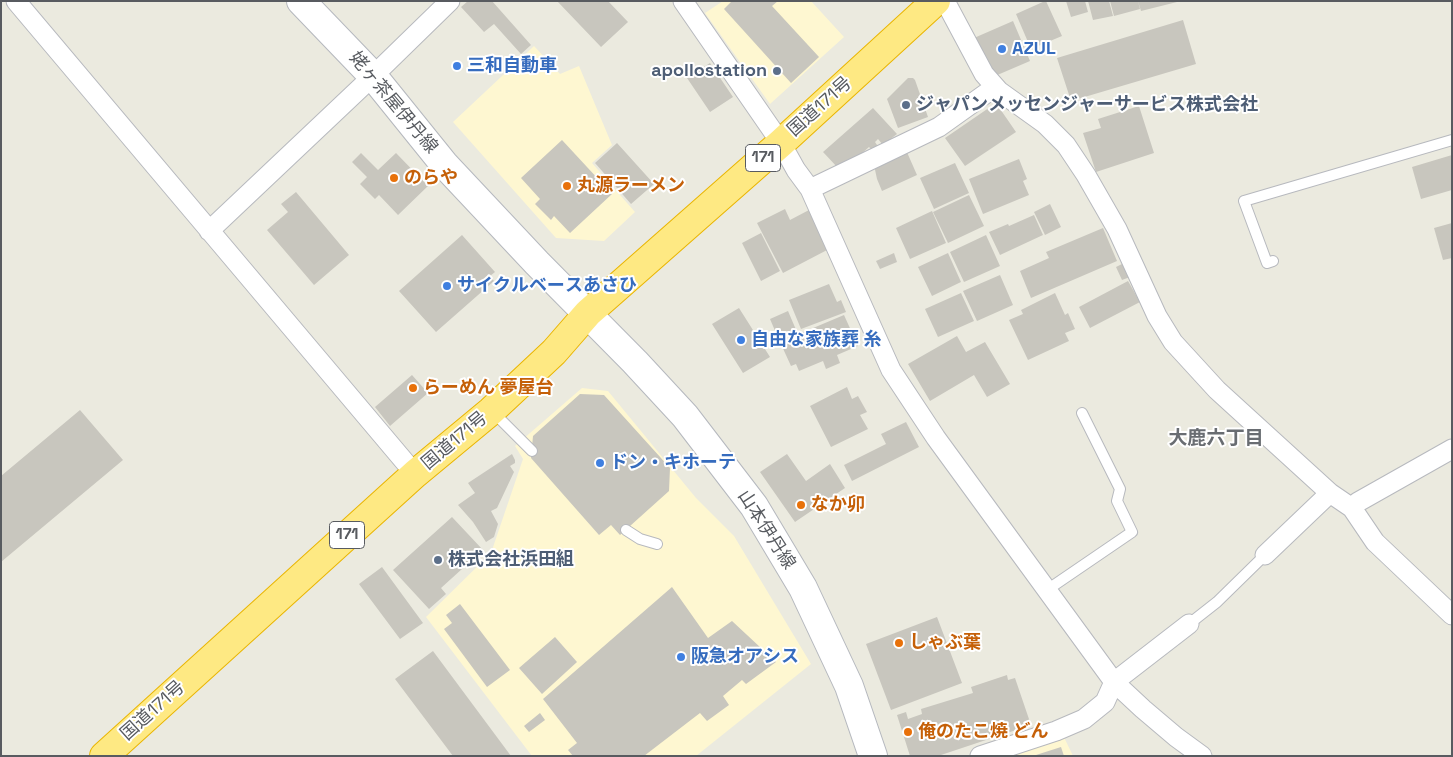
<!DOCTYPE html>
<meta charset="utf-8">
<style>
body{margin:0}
#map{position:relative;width:1453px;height:757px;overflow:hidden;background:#ebeadf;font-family:"Space Grotesk",sans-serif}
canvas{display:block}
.frame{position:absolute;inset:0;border:2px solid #585b60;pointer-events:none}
</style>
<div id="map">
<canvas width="1453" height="757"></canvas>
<div class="frame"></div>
</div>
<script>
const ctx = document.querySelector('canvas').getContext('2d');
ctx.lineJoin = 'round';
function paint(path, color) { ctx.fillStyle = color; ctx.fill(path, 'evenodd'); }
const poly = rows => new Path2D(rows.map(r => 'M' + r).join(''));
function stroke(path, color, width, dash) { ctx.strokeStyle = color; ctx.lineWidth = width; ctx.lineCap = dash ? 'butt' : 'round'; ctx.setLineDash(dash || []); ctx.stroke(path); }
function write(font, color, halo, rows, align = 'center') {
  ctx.font = font + ' "Space Grotesk","Noto Sans JP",sans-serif'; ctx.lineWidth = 4; ctx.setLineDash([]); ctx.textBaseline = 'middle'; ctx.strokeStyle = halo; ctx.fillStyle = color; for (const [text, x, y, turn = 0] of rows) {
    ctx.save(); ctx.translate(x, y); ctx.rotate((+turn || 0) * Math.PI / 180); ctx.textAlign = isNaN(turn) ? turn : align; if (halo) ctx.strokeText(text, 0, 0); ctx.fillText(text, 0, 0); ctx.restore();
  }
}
paint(poly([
 [723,1,811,1,844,37,770,104,705,13],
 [534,46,560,74,579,66,612,145,592,163,635,212,604,241,556,238,453,122],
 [582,388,608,391,696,498,734,536,811,664,696,756,532,756,426,617,491,553,523,459,515,446],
 [1062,733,1073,756,992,756]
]), '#fef7d1');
paint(poly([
 [468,1,492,1,531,45,521,54,494,24,484,32,461,7],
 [557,1,608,1,628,22,601,47],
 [732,1,778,1,772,6,819,57,791,83,724,9],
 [1045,1,1046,1,1062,36,1031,49,1016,14],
 [1066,1,1085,1,1088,12,1071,17],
 [1088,1,1109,1,1113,16,1093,20],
 [1110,1,1138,1,1140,9,1114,16],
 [1138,1,1177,1,1177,2,1141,11],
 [1183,20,1196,64,1071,101,1057,58],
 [1013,21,1030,61,995,76,974,38],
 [710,63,733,97,710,112,687,78],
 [908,78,913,78,915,80,928,117,898,128,887,99],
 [996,103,1016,132,965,166,945,138],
 [1139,106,1154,153,1096,172,1083,133,1101,128,1098,119],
 [873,108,897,134,883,145,878,139,875,142,879,148,873,151,869,147,851,163,847,160,838,168,823,152],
 [562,140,612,194,570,233,554,216,551,220,535,204,540,199,521,178],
 [617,143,654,184,631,204,595,163],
 [906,150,917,175,882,191,877,179,874,165],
 [361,153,378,170,396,153,428,186,398,215,379,195,375,199,360,184,367,177,352,162],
 [1452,155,1452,190,1421,199,1412,167],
 [1019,159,1027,179,1023,181,1029,195,983,214,969,179],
 [955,163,969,193,934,209,920,178],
 [296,192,349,255,314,285,267,230,288,212,281,204],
 [969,195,984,226,948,243,933,212],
 [1050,204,1061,227,1045,235,1034,212],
 [785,209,790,220,809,210,829,249,783,273,757,223],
 [932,211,946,243,910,259,896,228],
 [1034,215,1043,235,1000,255,989,232,1008,224,1009,226],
 [1452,223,1452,258,1443,260,1434,228],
 [1103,228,1117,261,1031,298,1020,271,1049,258,1046,252],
 [761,233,780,271,761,281,742,243],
 [462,235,495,272,490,276,494,281,436,332,399,291],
 [986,235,1000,266,964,282,950,252],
 [894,253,897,262,880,269,876,261],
 [948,253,961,282,932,296,918,267],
 [1124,263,1130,277,1122,280,1116,267],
 [1000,275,1013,305,977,321,963,291],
 [1128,281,1140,302,1090,328,1079,307],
 [829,284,837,302,841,300,846,312,801,329,789,300],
 [961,293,974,321,938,337,925,309],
 [1055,293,1065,315,1068,313,1075,329,1065,333,1069,341,1028,360,1009,320,1023,314,1021,310],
 [739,308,770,357,743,373,712,324],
 [788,311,797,332,779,340,770,319],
 [844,315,858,346,837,355,840,363,826,369,823,361,799,371,796,364,791,366,780,342],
 [957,336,966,352,985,342,1010,384,987,397,974,375,930,401,908,364],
 [412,375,428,393,390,426,375,407],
 [847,387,852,399,858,396,867,412,860,415,868,429,831,447,810,406],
 [580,394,604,395,670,468,669,491,620,535,611,525,599,535,531,458,533,436],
 [80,410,123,460,1,562,1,476],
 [906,422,919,447,852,481,844,465,886,444,881,434],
 [512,454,515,460,515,463,510,466,514,472,497,508,491,511,498,524,494,537,486,542,473,522,458,505,475,493,468,483],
 [787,454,806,481,830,464,845,488,795,522,760,472],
 [452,517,483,550,441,588,446,594,429,609,393,570],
 [382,567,423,623,400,639,359,584],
 [672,587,708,638,732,621,776,662,746,684,742,680,723,696,729,705,707,721,700,713,644,756,573,756,568,750,577,743,543,699],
 [460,604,510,670,487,687,444,629,452,623,446,615],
 [937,617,962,683,891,710,866,644],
 [555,637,577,662,542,694,519,668],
 [433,651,511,756,453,756,395,679],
 [1007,675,1008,680,1015,678,1031,725,938,756,910,756,897,715,906,712,908,719,922,714,921,709,973,693,971,687],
 [540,713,545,720,529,732,524,726],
 [1061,747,1064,756,1036,756,1036,755]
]), '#c8c6be');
const lane = poly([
 [1273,261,1267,263,1244,201,1452,140],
 [492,411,532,451],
 [626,530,640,539,657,544],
 [1047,590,1132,532,1117,501,1120,489,1082,413],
 [1189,624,1217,602,1265,555]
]);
const street = poly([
 [16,1,415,474],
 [683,1,781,143,796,170,810,189,891,370,936,438,1114,682,1143,709,1176,737,1202,756],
 [945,1,984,74,999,91,1045,124,1066,145,1086,175,1117,229,1157,316,1173,342,1217,390,1330,493,1352,508,1375,542,1452,615],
 [810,189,939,127,995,87],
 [209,231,373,76,450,1],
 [1352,508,1358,502,1452,449],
 [1265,555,1330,493],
 [980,756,1056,731,1084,719,1105,702,1114,682,1189,624]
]);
const secondary = poly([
 [301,1,373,76,444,164,537,263,635,362,685,416,754,506,803,588,849,686,873,756]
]);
const highway = poly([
 [104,756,415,474,491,411,554,352,588,313,781,143,936,1]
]);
stroke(lane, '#b7b9be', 12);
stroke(street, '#b7b9be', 21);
stroke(secondary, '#b5b8be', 30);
stroke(highway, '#eab500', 30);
stroke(lane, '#fff', 10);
stroke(street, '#fff', 19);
stroke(secondary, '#fff', 28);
stroke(highway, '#fee983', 28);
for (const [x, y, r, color] of [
 [1002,49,5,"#3f7fe0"],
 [457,66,5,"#3f7fe0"],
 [777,71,5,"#5c6f8a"],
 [906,105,5,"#5c6f8a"],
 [394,178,5,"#e8710a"],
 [567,186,5,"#e8710a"],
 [447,286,5,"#3f7fe0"],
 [741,340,5,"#3f7fe0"],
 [413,388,5,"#e8710a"],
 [600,463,5,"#3f7fe0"],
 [801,505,5,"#e8710a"],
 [438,560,5,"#5c6f8a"],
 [899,643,5,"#e8710a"],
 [681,657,5,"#3f7fe0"],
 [908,732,5,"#e8710a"]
]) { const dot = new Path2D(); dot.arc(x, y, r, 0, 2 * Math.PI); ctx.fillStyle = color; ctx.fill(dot); stroke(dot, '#fff', 2); }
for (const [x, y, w] of [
 [763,158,35],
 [347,535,35]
]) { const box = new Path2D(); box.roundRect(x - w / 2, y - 13.5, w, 27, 4); ctx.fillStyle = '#fff'; ctx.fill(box); stroke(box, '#585b60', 1); }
write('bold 16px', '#585b60', null, [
 ["171",763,158],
 ["171",347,535]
]);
write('bold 18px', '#366cbe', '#fff', [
 ["AZUL",1012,49],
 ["三和自動車",467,66],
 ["サイクルベースあさひ",457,286],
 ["自由な家族葬 糸",751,340],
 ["ドン・キホーテ",610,463],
 ["阪急オアシス",691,657]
], 'left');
write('bold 18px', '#4e5e75', '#fff', [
 ["apollostation",767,71,"right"],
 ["ジャパンメッセンジャーサービス株式会社",916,105],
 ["株式会社浜田組",448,560]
], 'left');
write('18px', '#585b60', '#fff', [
 ["姥ヶ茶屋伊丹線",393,103,50],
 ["国道171号",820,107,-42],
 ["国道171号",455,441,-40],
 ["山本伊丹線",766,530,57],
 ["国道171号",153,711,-42]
]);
write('bold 18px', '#c56008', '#fff', [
 ["のらや",404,178],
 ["丸源ラーメン",577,186],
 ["らーめん 夢屋台",423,388],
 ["なか卯",811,505],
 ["しゃぶ葉",909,643],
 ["俺のたこ焼 どん",918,732]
], 'left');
write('bold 19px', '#696d72', '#fff', [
 ["大鹿六丁目",1216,439]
]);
</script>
